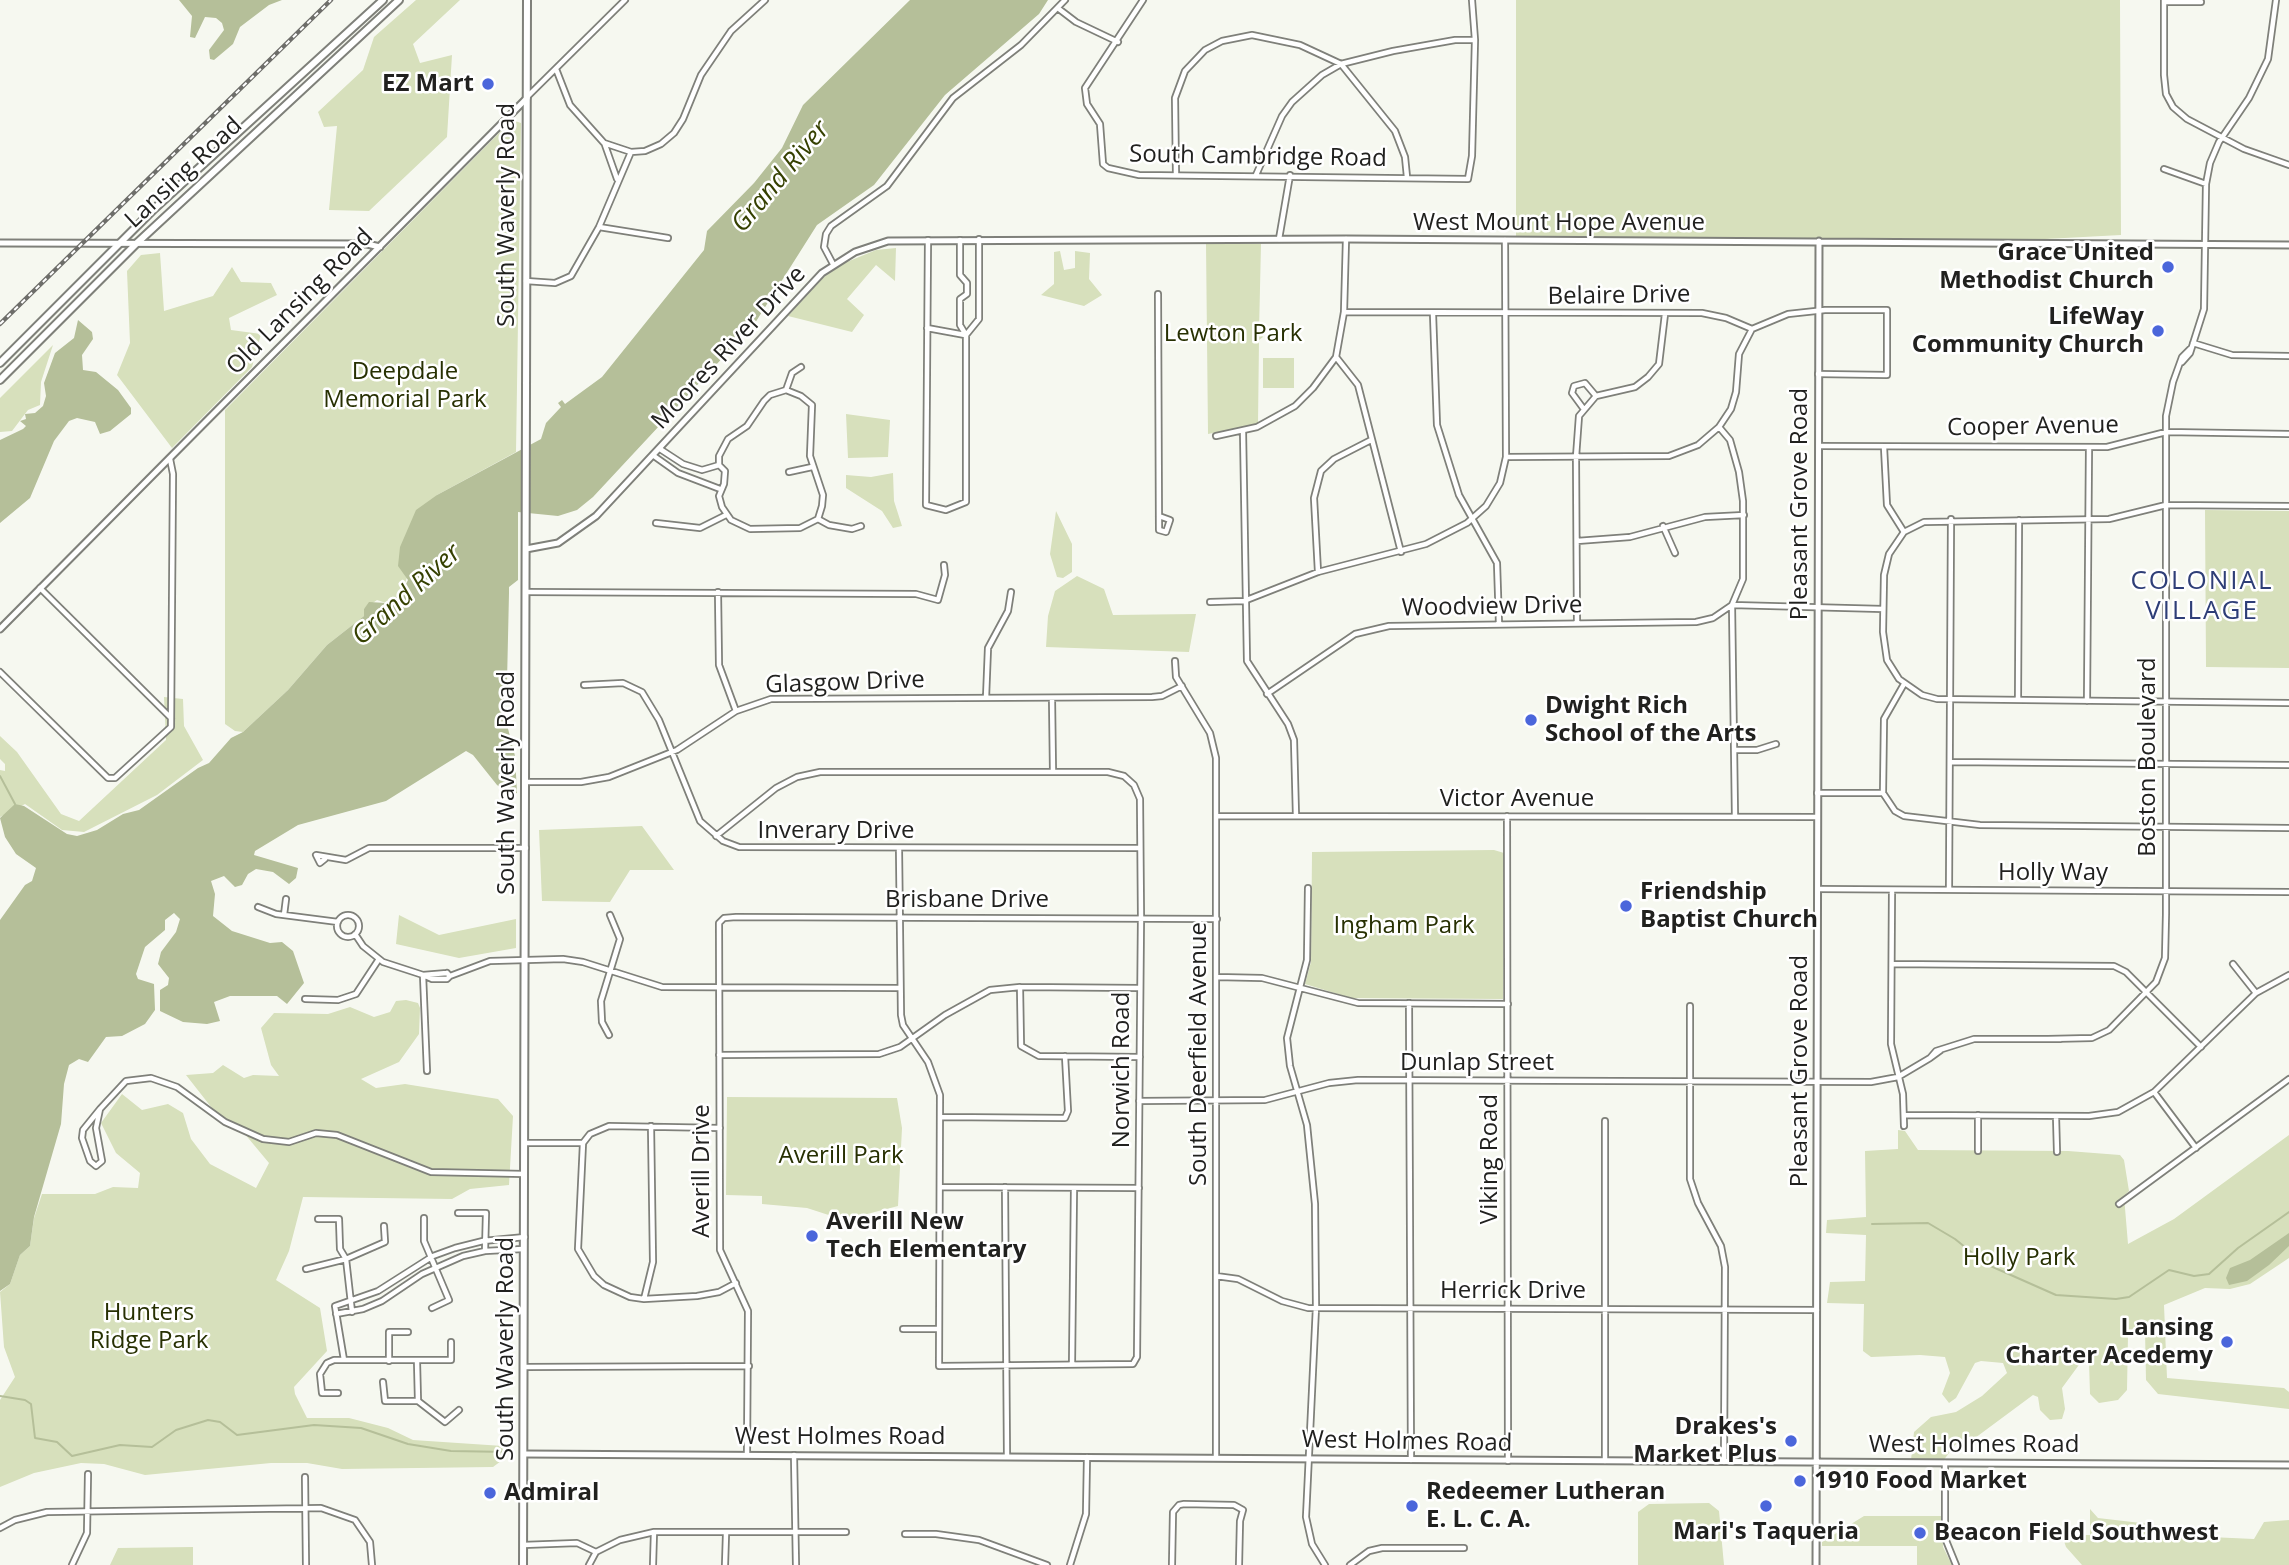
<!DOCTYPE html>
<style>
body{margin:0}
canvas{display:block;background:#f6f8f0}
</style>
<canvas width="2289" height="1565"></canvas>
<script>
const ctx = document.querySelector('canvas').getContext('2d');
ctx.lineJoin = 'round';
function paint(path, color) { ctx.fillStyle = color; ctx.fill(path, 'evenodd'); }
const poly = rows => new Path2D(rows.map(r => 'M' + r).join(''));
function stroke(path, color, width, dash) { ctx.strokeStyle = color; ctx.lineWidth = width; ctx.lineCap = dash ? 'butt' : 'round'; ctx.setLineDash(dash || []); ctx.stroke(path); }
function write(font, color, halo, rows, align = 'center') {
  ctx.font = font + ' "Open Sans",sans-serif'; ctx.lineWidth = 5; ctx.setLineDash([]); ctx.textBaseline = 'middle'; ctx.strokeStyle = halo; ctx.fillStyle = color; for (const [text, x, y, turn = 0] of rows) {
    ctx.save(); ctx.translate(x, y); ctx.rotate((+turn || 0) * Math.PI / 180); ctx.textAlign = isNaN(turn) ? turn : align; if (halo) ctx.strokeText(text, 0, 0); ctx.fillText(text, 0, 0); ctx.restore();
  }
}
paint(poly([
 [416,0,460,0,413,44,420,63,452,55,447,137,369,211,329,210,337,126,324,127,318,112,363,70,374,37],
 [1516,0,2120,0,2121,235,1989,242,1516,240],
 [512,120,521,123,516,452,437,495,401,594,386,603,377,600,364,609,364,616,327,645,288,690,243,732,235,731,225,724,225,410],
 [1206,244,1261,244,1259,332,1263,337,1259,340,1258,424,1208,434],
 [896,248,895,281,876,265,847,299,864,315,852,332,788,316,824,277,842,264,876,250],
 [1060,251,1064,270,1075,268,1075,251,1090,253,1089,279,1102,295,1084,306,1041,295,1054,284,1054,252],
 [160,253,164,311,213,296,232,267,241,282,271,283,277,295,229,318,231,330,261,334,252,367,172,448,117,375,130,343,127,271,141,255],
 [53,345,41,382,40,405,28,410,12,431,0,432,0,398],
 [1263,358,1294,358,1294,388,1263,388],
 [846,414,890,420,888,457,848,458],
 [893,473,894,501,902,526,893,528,882,511,846,488,846,475,871,477],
 [2205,510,2289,511,2289,668,2206,667],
 [1056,511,1072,544,1072,572,1063,578,1057,577,1050,554],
 [1077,576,1104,589,1113,615,1196,614,1189,652,1046,647,1048,616,1055,591],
 [164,697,183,699,184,726,203,760,157,795,84,832,62,830,25,804,0,817,0,770,5,771,5,764,0,759,0,736,17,752,61,814,79,821,166,740],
 [642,826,674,870,630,870,610,902,542,901,539,830],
 [1494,850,1504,853,1503,999,1351,998,1305,984,1311,962,1312,852],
 [399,915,439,935,516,919,516,948,459,958,396,944],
 [406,1000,418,1003,420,1008,419,1034,399,1062,361,1079,376,1088,405,1084,498,1099,513,1116,509,1185,470,1189,452,1199,303,1197,289,1251,276,1280,320,1308,327,1351,294,1387,295,1394,307,1418,349,1418,388,1428,413,1440,503,1446,505,1458,493,1467,342,1469,307,1463,271,1463,145,1475,104,1464,81,1463,34,1473,0,1487,0,1400,15,1377,4,1347,0,1292,10,1284,20,1255,30,1246,34,1218,42,1194,95,1194,113,1187,138,1188,140,1173,116,1153,101,1123,122,1094,142,1110,168,1104,183,1113,191,1139,210,1164,256,1188,269,1163,239,1127,215,1112,186,1075,213,1073,223,1065,244,1078,253,1075,279,1076,271,1065,261,1028,274,1013,328,1014,350,1007,374,1017,390,1012,396,1001],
 [727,1097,897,1098,902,1128,898,1206,844,1220,807,1208,762,1204,762,1196,726,1195],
 [1898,1130,1905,1131,1918,1150,2068,1151,2120,1155,2124,1160,2129,1191,2124,1196,2128,1244,2174,1219,2289,1135,2289,1258,2250,1284,2230,1289,2205,1288,2164,1305,2167,1378,2284,1388,2289,1392,2289,1409,2158,1394,2146,1380,2145,1331,2134,1327,2128,1335,2127,1390,2118,1400,2099,1403,2090,1394,2089,1361,2084,1358,2062,1388,2065,1409,2062,1419,2050,1420,2040,1410,2038,1397,2033,1395,1975,1438,1966,1438,1955,1445,1943,1461,1911,1460,1914,1432,1931,1417,1956,1412,1982,1396,2007,1373,2003,1363,1981,1361,1975,1363,1956,1398,1949,1403,1942,1394,1950,1373,1945,1357,1920,1355,1871,1357,1863,1351,1864,1304,1827,1303,1830,1282,1865,1281,1866,1235,1826,1233,1827,1220,1866,1217,1865,1151,1898,1149],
 [1709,1503,1719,1511,1724,1565,1638,1565,1638,1512,1649,1504],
 [2090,1509,2098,1518,2158,1525,2166,1535,2254,1539,2264,1522,2289,1520,2289,1565,2082,1565,2066,1547,2062,1535,2090,1535],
 [1864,1516,1942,1516,1943,1547,1952,1565,1917,1565,1917,1546,1822,1546,1822,1542],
 [193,1547,193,1565,110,1565,118,1548]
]), '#d7e0bc');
paint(poly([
 [179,0,282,0,269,5,240,27,233,44,214,60,210,59,209,50,224,30,222,23,216,18,205,17,195,38,190,37,192,16],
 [910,0,1048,0,1039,14,945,95,874,185,817,225,755,323,593,497,577,510,558,516,518,512,518,580,509,587,509,593,507,682,511,689,504,689,504,713,515,756,517,793,511,795,497,785,473,755,466,751,386,801,298,825,255,851,254,855,298,868,296,878,289,884,273,872,256,869,248,874,242,885,235,887,224,876,211,881,215,894,213,916,232,931,270,943,282,942,293,951,304,983,287,1004,277,996,230,996,214,1002,220,1021,207,1024,183,1022,160,1011,160,990,168,985,169,978,158,964,161,952,176,932,180,919,174,913,165,920,165,930,145,947,136,974,138,979,154,984,155,1010,145,1024,122,1036,106,1037,88,1062,79,1059,69,1065,64,1084,61,1124,34,1217,30,1246,20,1255,10,1284,0,1291,0,920,25,885,32,881,36,868,16,854,5,837,0,818,15,804,24,806,67,834,77,836,97,830,123,814,139,810,198,768,209,763,231,738,243,732,288,690,327,645,364,616,364,609,369,602,386,603,401,594,408,580,398,566,400,547,416,510,437,495,541,439,546,423,561,407,558,403,562,400,565,404,602,377,704,250,707,231,754,183,782,148,803,105],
 [78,320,92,332,93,339,82,355,83,370,96,372,118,390,131,408,131,414,110,431,100,434,95,422,77,418,69,421,54,441,30,498,0,523,0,440,23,429,26,426,20,421,26,419,25,414,35,413,43,406,46,396,44,383,55,353,74,338],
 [2289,1233,2289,1246,2269,1265,2247,1281,2229,1285,2226,1278,2230,1268,2250,1260]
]), '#b5bf99');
stroke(poly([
 [0,776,15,804],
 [1872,1224,1928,1223,1955,1239,1986,1264,2056,1295,2116,1299,2129,1297,2169,1270,2194,1276,2209,1274,2238,1248,2289,1212],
 [0,1396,25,1400,31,1404,35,1438,57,1442,72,1456,120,1445,152,1447,176,1430,208,1420,220,1422,237,1435,314,1425,361,1428,408,1444,451,1451,509,1452]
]), '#b5bf99', 2);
const minor = poly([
 [1143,0,1085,88,1087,104,1100,124,1103,164,1108,168,1139,175,1468,179,1472,156,1475,40,1472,0],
 [2164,0,2164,75,2166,94,2173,107,2187,119,2244,149,2289,165],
 [2164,2,2201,2],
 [1059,9,1076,22,1118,42],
 [556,69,570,105,604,143,631,152,645,151,661,144,674,133,683,119,701,75,731,31,765,0],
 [527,97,625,0],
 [605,145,617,179],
 [2164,169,2206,184],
 [1176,175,1175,98,1185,71,1205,50,1222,41,1252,35,1300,45,1341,64,1395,131,1405,157,1407,177],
 [1256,175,1282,116,1292,102,1322,75,1341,64,1393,51,1455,40,1475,40],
 [599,227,668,238],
 [1279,239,1290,175],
 [928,240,926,505,946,510,966,502,966,335,979,319,979,239],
 [960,240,960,275,967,283,967,294,960,299,960,325,966,335],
 [833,264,824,247,826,234,831,226,887,186,953,98,1021,45,1065,0],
 [526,281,555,283,571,276,599,227,631,152],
 [1158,294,1159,530,1166,532,1170,520,1159,516],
 [1344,312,1702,313,1726,318,1752,329,1788,314,1825,310,1887,310,1887,375,1818,374],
 [1433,314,1437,425,1459,495,1497,563,1499,624],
 [927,328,965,335],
 [2193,343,2232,355,2289,356],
 [1336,357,1358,385,1401,552],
 [2182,362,2190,353,2204,309,2206,184,2210,163,2219,142,2249,98,2268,59,2276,0],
 [786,390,801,396,812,405,810,456,823,495,822,506,818,519,800,528,750,529,731,520,722,507,719,496,724,484,725,471,719,465,719,456,728,439,747,426,764,401,770,395,786,390],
 [786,390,792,373,801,367],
 [1583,408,1572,393,1574,386,1585,383,1596,396],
 [1719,427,1730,440,1739,472,1743,501,1743,579,1732,605,1735,816],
 [1243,431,1247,661,1288,724,1294,740,1296,816],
 [1216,436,1257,427,1295,406,1313,388,1336,357,1344,312,1346,239],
 [1819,446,2107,447,2166,432,2289,434],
 [1884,447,1887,505,1904,532],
 [660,449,683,464,702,470,719,465],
 [654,456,678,473,720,489],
 [1506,457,1669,456,1698,445,1719,427,1731,409,1736,392,1739,354,1752,329],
 [789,472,812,467],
 [2289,506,2166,505,2109,519,1924,522,1904,532,1889,554,1884,575,1883,632,1887,660,1899,679,1922,695,1937,699,2289,703],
 [818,519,829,525,852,529,861,526],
 [656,523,700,528,726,515],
 [1663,526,1675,553],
 [1577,541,1630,537,1705,517,1744,515],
 [1318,572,1314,498,1321,471,1334,459,1371,440],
 [40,588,171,718],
 [526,592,916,594,938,600,945,575,944,565],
 [718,592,719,665,736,711],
 [1210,602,1244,601,1318,572,1426,544,1467,523,1486,506,1500,483,1506,457,1505,240],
 [1577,623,1576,457,1579,416,1596,396,1635,387,1648,377,1659,364,1665,314],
 [1175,661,1176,677,1210,733,1216,758,1216,1457],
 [0,672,108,778,115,778,171,727,173,474,170,459],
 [584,685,623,683,642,692,659,720,700,821,723,841,739,847,1140,848],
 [1267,694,1355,634,1389,626,1696,622,1713,618,1732,605,1883,609],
 [986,698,988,648,1008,611,1011,592],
 [1052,698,1053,772],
 [2018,700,2019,520],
 [2087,701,2089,447],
 [1734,750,1757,750,1776,744],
 [1950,762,2289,765],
 [527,782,581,782,609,777,677,750,736,711,771,699,1152,697,1162,696,1182,686],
 [1817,793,1883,793,1895,811,1904,816,1980,825,2289,828],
 [1883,793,1884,719,1904,684],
 [1217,816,1817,817],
 [1507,816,1508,1461],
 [716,836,776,788,797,777,820,772,1108,772,1124,776,1134,785,1140,799,1141,917,1137,1357,1133,1364,939,1366,940,1095,928,1062,903,1025,901,1015,899,849],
 [325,859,320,863,316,855,346,860,369,848,526,848],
 [1308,888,1307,960,1287,1038,1290,1066,1307,1125,1315,1204,1316,1307,1306,1517,1312,1544,1325,1565],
 [1818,889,2289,892],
 [1892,890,1891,1044,1903,1094,1904,1126],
 [1949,890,1951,519],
 [2166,903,2166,914,2166,416,2173,382,2182,357,2190,349],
 [258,907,276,914,338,922],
 [284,915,286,899],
 '337 926a11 11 0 1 1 22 0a11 11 0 1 1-22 0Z',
 [355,934,363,946,383,962,423,975,427,1071],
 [1892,964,2114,966,2126,972,2201,1047],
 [2233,964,2256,993],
 [447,973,450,976,447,979,432,979,423,975,447,973],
 [450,976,490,961,563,959,583,962,662,987,899,988],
 [1216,977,1262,978,1358,1003,1508,1004],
 [1020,987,1021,1046,1039,1056,1140,1057],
 [305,999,338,1000,356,994,379,959],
 [1409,1003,1411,1460],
 [1690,1006,1690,1179,1698,1203,1721,1246,1725,1267,1724,1462],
 [609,1035,602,1022,601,1001,620,939,610,915],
 [2061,1039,2048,1039,2092,1038,2109,1030,2156,982,2165,958,2166,914],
 [1941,1050,1930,1058,1936,1051,1974,1039,2048,1039],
 [719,1055,879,1054,900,1047,945,1015,990,990,1020,987,1139,988],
 [2154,1092,2196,1148],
 [1139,1101,1265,1100,1329,1083,1358,1080,1871,1082,1898,1077,1930,1058],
 [100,1109,83,1130,82,1138,90,1161,96,1166,102,1161,96,1128,100,1109,126,1081,151,1078,177,1087,225,1122,263,1139,289,1142,316,1133,337,1135,431,1172,524,1174],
 [1905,1115,2089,1116,2118,1112,2154,1092,2256,993,2289,975],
 [1978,1115,1978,1151],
 [2056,1116,2057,1152],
 [941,1117,1065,1118,1068,1111,1065,1056],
 [1605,1121,1605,1461],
 [525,1143,583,1143,590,1134,609,1126,720,1128],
 [583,1143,578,1249,594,1276,604,1285,630,1297,644,1299,697,1296,719,1292,736,1283],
 [940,1187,1139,1188],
 [1005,1187,1007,1456],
 [2119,1204,2289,1079],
 [458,1213,486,1213,485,1251],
 [424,1218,424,1241,449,1300,432,1308],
 [318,1219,339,1219,340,1249,346,1259,352,1312],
 [306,1269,346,1259,385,1242,384,1226],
 [1216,1276,1238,1279,1282,1301,1308,1308,1817,1310],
 [644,1299,653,1262,651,1126],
 [336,1314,363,1309,382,1301,422,1274,463,1256,485,1251,523,1249],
 [903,1329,939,1329],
 [344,1360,335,1306,378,1291,433,1256,455,1248,483,1241,525,1237],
 [389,1361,389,1332,408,1332],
 [417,1361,418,1401,445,1422,459,1410],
 [1072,1364,1074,1188],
 [525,1367,749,1366],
 [383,1382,385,1401,418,1401],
 [338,1393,322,1393,320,1374,327,1363,334,1360,451,1360,451,1342],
 [747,1454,748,1311,720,1250,719,923,724,918,736,917,1217,919],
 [794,1455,796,1565],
 [1945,1463,1945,1538,1956,1565],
 [305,1477,306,1565],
 [0,1528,15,1520,47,1512,321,1508,355,1520,370,1542,372,1565],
 [905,1534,936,1534,979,1540,1047,1565],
 [523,1545,577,1543,596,1552,620,1540,654,1532,846,1532],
 [72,1565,87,1533,88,1474],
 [589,1565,596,1552],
 [653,1565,654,1532],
 [725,1565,726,1534],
 [1070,1565,1086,1514,1087,1457],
 [1172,1565,1173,1512,1179,1505,1184,1504,1234,1505,1243,1510,1240,1521,1239,1565],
 [1350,1565,1369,1551,1382,1548,1464,1548]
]);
const tertiary = poly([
 [0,243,367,244,380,247],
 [526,549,558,543,596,516,822,273,855,252,888,241,1346,239,2289,245],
 [0,629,527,98],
 [525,1454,2289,1465],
 [1816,1565,1819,241]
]);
const secondary = poly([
 [0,363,154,209,383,0],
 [0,380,137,243,399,0],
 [523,1565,527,0]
]);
stroke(minor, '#7f807a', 8);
stroke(tertiary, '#7f807a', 9);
stroke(secondary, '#7f807a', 10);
stroke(minor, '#fff', 4.5);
stroke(tertiary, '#fff', 5);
stroke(secondary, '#fff', 6);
const rail = poly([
 [0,324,331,0]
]);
stroke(rail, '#6e6e6a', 4.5);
stroke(rail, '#fff', 2, [5]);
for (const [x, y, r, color] of [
 [488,84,7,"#4b66db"],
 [2168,267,7,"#4b66db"],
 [2158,331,7,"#4b66db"],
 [1531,720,7,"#4b66db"],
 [1626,906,7,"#4b66db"],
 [812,1236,7,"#4b66db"],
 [2227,1342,7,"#4b66db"],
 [1791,1441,7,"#4b66db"],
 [1800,1481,7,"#4b66db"],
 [490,1493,7,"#4b66db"],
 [1412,1506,7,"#4b66db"],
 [1766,1506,7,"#4b66db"],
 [1920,1533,7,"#4b66db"]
]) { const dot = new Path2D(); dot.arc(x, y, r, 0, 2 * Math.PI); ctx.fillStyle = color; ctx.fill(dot); stroke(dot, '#fff', 2.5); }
write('bold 24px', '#21211f', '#fff', [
 ["EZ Mart",474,84,"right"],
 ["Grace United",2154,253,"right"],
 ["Methodist Church",2154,281,"right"],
 ["LifeWay",2144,317,"right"],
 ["Community Church",2144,345,"right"],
 ["Dwight Rich",1545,706],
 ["School of the Arts",1545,734],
 ["Friendship",1640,892],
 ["Baptist Church",1640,920],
 ["Averill New",826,1222],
 ["Tech Elementary",826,1250],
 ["Lansing",2213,1328,"right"],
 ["Charter Acedemy",2213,1356,"right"],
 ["Drakes's",1777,1427,"right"],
 ["Market Plus",1777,1455,"right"],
 ["1910 Food Market",1814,1481],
 ["Redeemer Lutheran",1426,1492],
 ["E. L. C. A.",1426,1520],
 ["Admiral",504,1493],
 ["Mari's Taqueria",1766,1532,"center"],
 ["Beacon Field Southwest",1934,1533]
], 'left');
write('24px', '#21211f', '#fff', [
 ["South Cambridge Road",1258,157,1],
 ["Lansing Road",184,173,-43],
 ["South Waverly Road",507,215,-90],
 ["West Mount Hope Avenue",1559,223],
 ["Belaire Drive",1619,296,-1],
 ["Old Lansing Road",300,302,-45],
 ["Moores River Drive",729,348,-47],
 ["Cooper Avenue",2033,427,-1],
 ["Pleasant Grove Road",1800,504,-90],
 ["Woodview Drive",1492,607,-1],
 ["Glasgow Drive",845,683,-2],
 ["Boston Boulevard",2148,757,-90],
 ["South Waverly Road",507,783,-90],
 ["Victor Avenue",1517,799],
 ["Inverary Drive",836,831],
 ["Holly Way",2053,873],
 ["Brisbane Drive",967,900],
 ["South Deerfield Avenue",1199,1054,-90],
 ["Dunlap Street",1477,1063],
 ["Norwich Road",1122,1070,-90],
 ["Pleasant Grove Road",1800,1071,-90],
 ["Viking Road",1490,1159,-90],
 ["Averill Drive",702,1171,-90],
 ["Herrick Drive",1513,1291],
 ["South Waverly Road",506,1349,-90],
 ["West Holmes Road",840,1437],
 ["West Holmes Road",1407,1442,1],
 ["West Holmes Road",1974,1445]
]);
write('24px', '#273002', '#fff', [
 ["Lewton Park",1233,334],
 ["Deepdale",405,372],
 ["Memorial Park",405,400],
 ["Ingham Park",1404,926],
 ["Averill Park",841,1156],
 ["Holly Park",2019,1258],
 ["Hunters",149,1313],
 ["Ridge Park",149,1341]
]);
write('italic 26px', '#354000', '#fff', [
 ["Grand River",781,177,-50],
 ["Grand River",407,595,-42]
]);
ctx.letterSpacing = '2px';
write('26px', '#2e3e77', '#fff', [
 ["COLONIAL",2202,582],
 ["VILLAGE",2202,612]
]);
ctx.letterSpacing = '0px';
</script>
